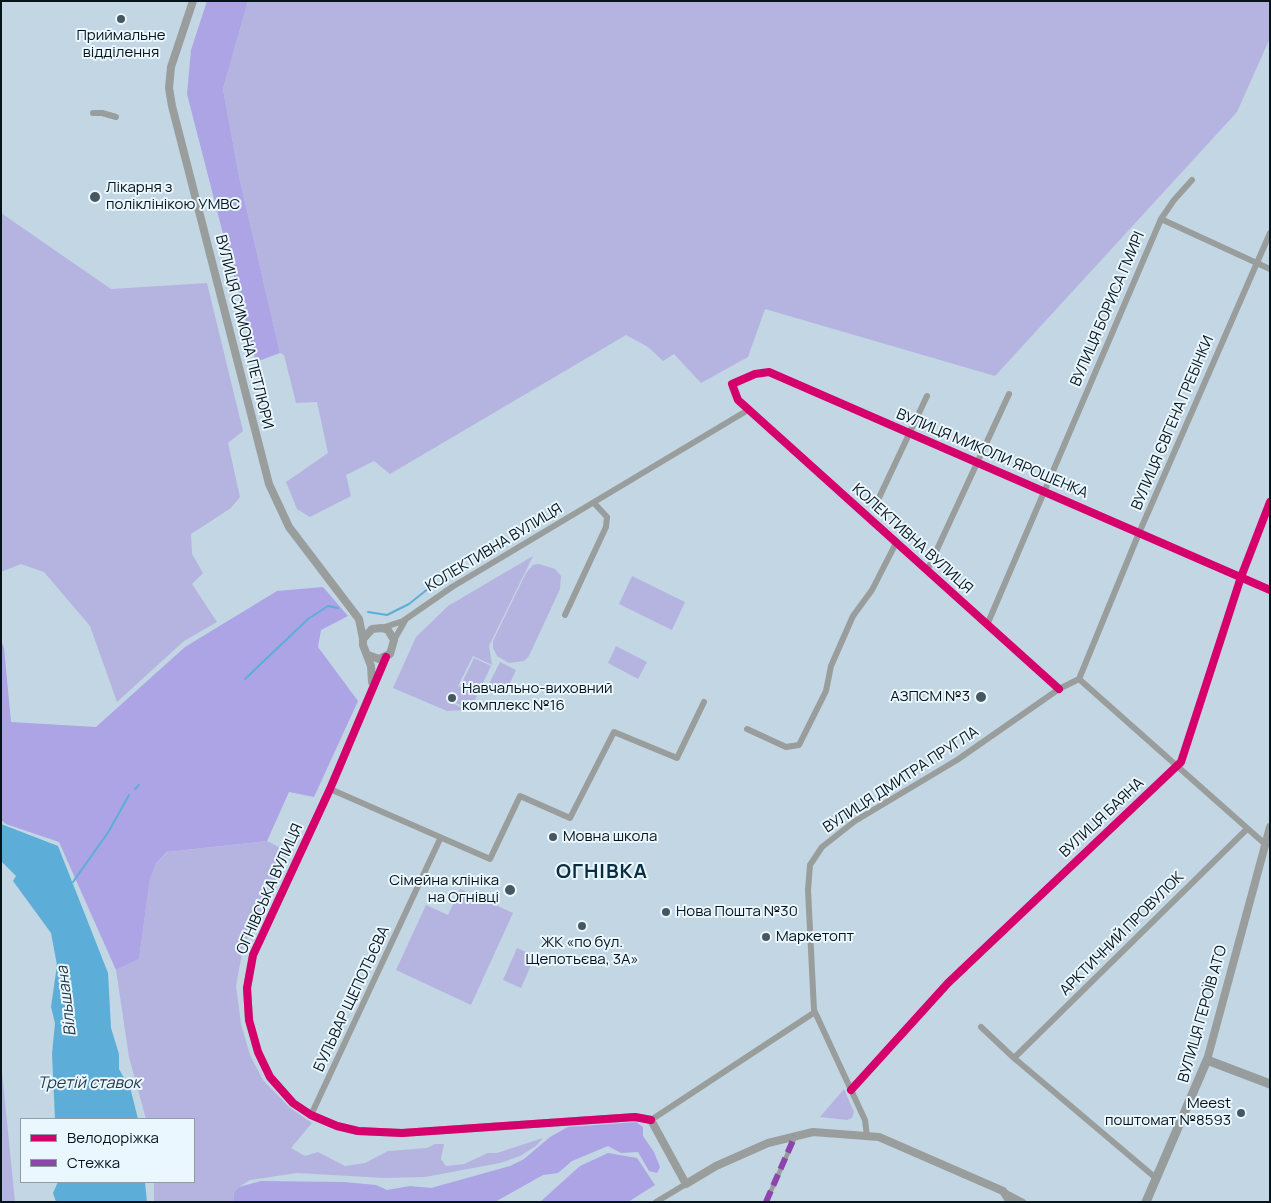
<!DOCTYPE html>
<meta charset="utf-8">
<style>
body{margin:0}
#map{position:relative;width:1271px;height:1203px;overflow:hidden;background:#c2d6e4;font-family:Manrope,sans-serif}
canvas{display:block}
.frame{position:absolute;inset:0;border:2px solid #05131b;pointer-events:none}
.legend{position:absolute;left:20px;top:1118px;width:175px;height:65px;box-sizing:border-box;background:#ebf7fe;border:1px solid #8f9ca3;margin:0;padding:6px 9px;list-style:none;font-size:15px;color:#05131b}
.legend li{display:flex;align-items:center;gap:10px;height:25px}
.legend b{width:25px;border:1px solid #8f9ca3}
</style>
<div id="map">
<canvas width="1271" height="1203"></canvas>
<div class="frame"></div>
<ul class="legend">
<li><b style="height:6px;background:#d6006c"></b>Велодоріжка</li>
<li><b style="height:6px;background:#8e44ad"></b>Стежка</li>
</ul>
</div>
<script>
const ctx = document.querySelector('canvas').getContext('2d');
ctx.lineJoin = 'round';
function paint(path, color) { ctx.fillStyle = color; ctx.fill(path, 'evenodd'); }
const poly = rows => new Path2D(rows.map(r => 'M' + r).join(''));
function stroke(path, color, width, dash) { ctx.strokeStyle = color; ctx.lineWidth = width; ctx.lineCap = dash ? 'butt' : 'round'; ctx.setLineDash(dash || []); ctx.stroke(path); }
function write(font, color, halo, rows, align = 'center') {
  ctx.font = font + ' Manrope,sans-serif'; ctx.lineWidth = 4; ctx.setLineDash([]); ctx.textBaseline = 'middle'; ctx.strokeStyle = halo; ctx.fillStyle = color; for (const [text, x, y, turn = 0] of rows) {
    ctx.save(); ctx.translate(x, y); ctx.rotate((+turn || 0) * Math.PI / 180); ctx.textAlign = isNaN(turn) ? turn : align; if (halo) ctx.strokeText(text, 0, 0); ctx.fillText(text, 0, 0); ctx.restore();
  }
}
paint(poly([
 [248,1,1270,1,1270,38,1237,112,995,376,765,309,748,357,701,383,674,354,663,361,648,347,626,335,390,474,374,461,346,475,351,496,310,517,297,509,286,482,328,453,317,402,296,403,284,355,280,353,239,176,223,89],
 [1,213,111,289,207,283,243,431,228,443,240,497,231,508,191,534,192,554,203,573,192,584,217,622,184,641,117,702,90,626,44,572,21,564,1,572],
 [533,556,489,646,492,665,473,656,458,686,456,685,477,696,470,710,448,699,455,685,447,700,466,710,447,711,393,688,416,637,448,606],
 [539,564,555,569,561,576,560,589,529,656,524,661,509,663,497,656,493,648,493,641,526,573,533,565],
 [632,576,685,602,672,630,619,604],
 [616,646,647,662,638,679,608,663],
 [474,658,491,666,477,695,460,687],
 [500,662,516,670,505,694,488,686],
 [267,841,289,852,243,948,236,986,241,1024,250,1055,263,1080,289,1107,312,1123,291,1148,305,1156,318,1152,345,1166,365,1163,388,1151,427,1148,435,1144,444,1144,441,1159,446,1166,464,1164,488,1153,497,1153,543,1138,536,1146,520,1156,500,1163,425,1177,384,1178,297,1173,250,1180,239,1187,234,1192,233,1201,230,1202,154,1202,154,1182,194,1182,194,1119,146,1119,129,1057,116,970,139,959,150,879,156,863,168,852],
 [460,889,513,913,471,1005,396,970,426,905,448,915],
 [517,948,535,956,521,988,503,980],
 [1,1062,15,1202,1,1202],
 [844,1089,854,1112,852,1118,847,1120,820,1117]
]), '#b5b4e1');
paint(poly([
 [207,1,248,1,223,89,239,176,280,353,256,362,187,94,191,50],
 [323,587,348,616,321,630,318,647,358,701,314,797,289,792,267,841,167,852,156,863,150,879,139,959,116,970,59,842,6,824,1,820,1,640,4,648,11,722,96,727,185,647,277,591],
 [636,1122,643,1127,643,1136,654,1152,660,1167,657,1173,649,1171,638,1152,621,1153,608,1146,572,1161,558,1173,543,1175,495,1202,233,1201,234,1192,239,1187,261,1181,344,1182,376,1185,387,1190,410,1186,431,1188,510,1166,524,1159,550,1137,568,1127],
 [608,1153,637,1158,655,1185,628,1202,540,1202,580,1166]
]), '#ada4e6');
paint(poly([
 [1,824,58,846,108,973,111,1028,119,1054,119,1069,131,1091,138,1119,55,1119,52,1054,55,1023,51,1007,57,965,51,933,13,881,16,876,1,861],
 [58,1182,145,1182,147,1202,56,1202,53,1193]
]), '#5caed8');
stroke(poly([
 [368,612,387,615,409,604,429,588],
 [245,679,308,619,328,606,338,608],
 [135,789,139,785],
 [73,882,109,831,129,795]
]), '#5caed8', 2);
stroke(poly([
 [766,1202,795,1137]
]), '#999d9b', 4.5);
stroke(poly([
 [93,113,102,113,116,117],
 [1161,219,1270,269],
 [877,502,927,396],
 [927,571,1009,394],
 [565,615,606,527,607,517,594,503],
 [987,625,1161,219,1174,200,1192,180],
 [382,628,403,621,452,587,748,410],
 [394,640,406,619],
 [1079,679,1139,533,1270,233],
 [1079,679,1265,844],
 [1059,689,738,400,732,384,755,374,769,372,1270,590],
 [747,729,786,747,799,745,826,691,831,666,853,616,872,590,896,543],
 [330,789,490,859,520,796,570,818,614,732,677,758,704,702],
 [981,1027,1014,1058],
 [851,1090,948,983,1181,762,1241,577,1270,502],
 [311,1115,440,839],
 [651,1120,815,1012],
 [867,1136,865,1120,814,1010,808,890,810,865,822,847,855,821,957,760,1059,689,1079,679],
 [1157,1179,1014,1058,1247,829],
 [1004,1192,1023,1202],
 [656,1202,686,1184]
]), '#999d9b', 6);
stroke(poly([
 [193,1,171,67,169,88,172,106,269,484,289,527,359,619,363,639],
 [368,655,379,659,390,654,394,640,388,630,382,628,372,629,363,639,363,645,371,666,372,682],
 [386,657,330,789,253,955,247,988,249,1020,258,1052,270,1077,293,1103,311,1115,337,1126,358,1131,402,1133,635,1117,651,1120,686,1184,716,1166,768,1143,813,1132,879,1137,1003,1191,1010,1202],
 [1207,1060,1270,827]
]), '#999d9b', 8);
stroke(poly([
 [1146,1202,1207,1060,1270,1084]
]), '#979d9c', 9);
stroke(poly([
 [766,1202,795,1136]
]), '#8e44ad', 6, [12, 6]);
stroke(poly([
 [386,657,330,789,253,955,247,988,249,1020,258,1052,270,1077,293,1103,311,1115,337,1126,358,1131,402,1133,635,1117,651,1120],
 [1059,689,738,400,732,384,755,374,769,372,1270,590],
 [851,1090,948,983,1181,762,1241,577,1270,502]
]), '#d6006c', 8);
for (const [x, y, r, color] of [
 [121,19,5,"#475761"],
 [95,197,6,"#475761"],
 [981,697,6,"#475761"],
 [452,698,5,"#475761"],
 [553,837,5,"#475761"],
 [510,890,6,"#475761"],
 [666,912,5,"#475761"],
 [582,926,5,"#475761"],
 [766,937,5,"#475761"],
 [1241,1113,5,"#475761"]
]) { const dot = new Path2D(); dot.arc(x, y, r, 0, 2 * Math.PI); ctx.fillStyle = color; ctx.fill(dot); stroke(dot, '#ebf7fe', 2); }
write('15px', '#05131b', '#ebf7fe', [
 ["Приймальне",121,36,"center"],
 ["відділення",121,53,"center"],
 ["Лікарня з",106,188],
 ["поліклінікою УМВС",106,205],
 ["Навчально-виховний",462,689],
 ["комплекс №16",462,706],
 ["АЗПСМ №3",970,697,"right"],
 ["Мовна школа",563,837],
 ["Сімейна клініка",499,881,"right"],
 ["на Огнівці",499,898,"right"],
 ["Нова Пошта №30",676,912],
 ["Маркетопт",776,937],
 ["ЖК «по бул.",582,943,"center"],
 ["Щепотьєва, 3А»",582,960,"center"],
 ["Meest",1231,1104,"right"],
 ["поштомат №8593",1231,1121,"right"]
], 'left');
write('15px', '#05131b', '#ebf7fe', [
 ["ВУЛИЦЯ БОРИСА ГМИРІ",1108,309,-67],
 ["ВУЛИЦЯ СИМОНА ПЕТЛЮРИ",244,332,76],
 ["ВУЛИЦЯ ЄВГЕНА ГРЕБІНКИ",1173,423,-67],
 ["ВУЛИЦЯ МИКОЛИ ЯРОШЕНКА",992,454,23],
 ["КОЛЕКТИВНА ВУЛИЦЯ",912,539,42],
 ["КОЛЕКТИВНА ВУЛИЦЯ",494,548,-31],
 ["ВУЛИЦЯ ДМИТРА ПРУГЛА",901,780,-33],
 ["ВУЛИЦЯ БАЯНА",1102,818,-43],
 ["ОГНІВСЬКА ВУЛИЦЯ",270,889,-66],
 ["АРКТИЧНИЙ ПРОВУЛОК",1122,934,-45],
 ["БУЛЬВАР ЩЕПОТЬЄВА",352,999,-65],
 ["ВУЛИЦЯ ГЕРОЇВ АТО",1203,1014,-74]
]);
write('italic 16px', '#233a47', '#ebf7fe', [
 ["Вільшана",67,1001,-97],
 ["Третій ставок",89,1084]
]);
ctx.letterSpacing = '1px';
write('bold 20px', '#092e41', '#ebf7fe', [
 ["ОГНІВКА",602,872]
]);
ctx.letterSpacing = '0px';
</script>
